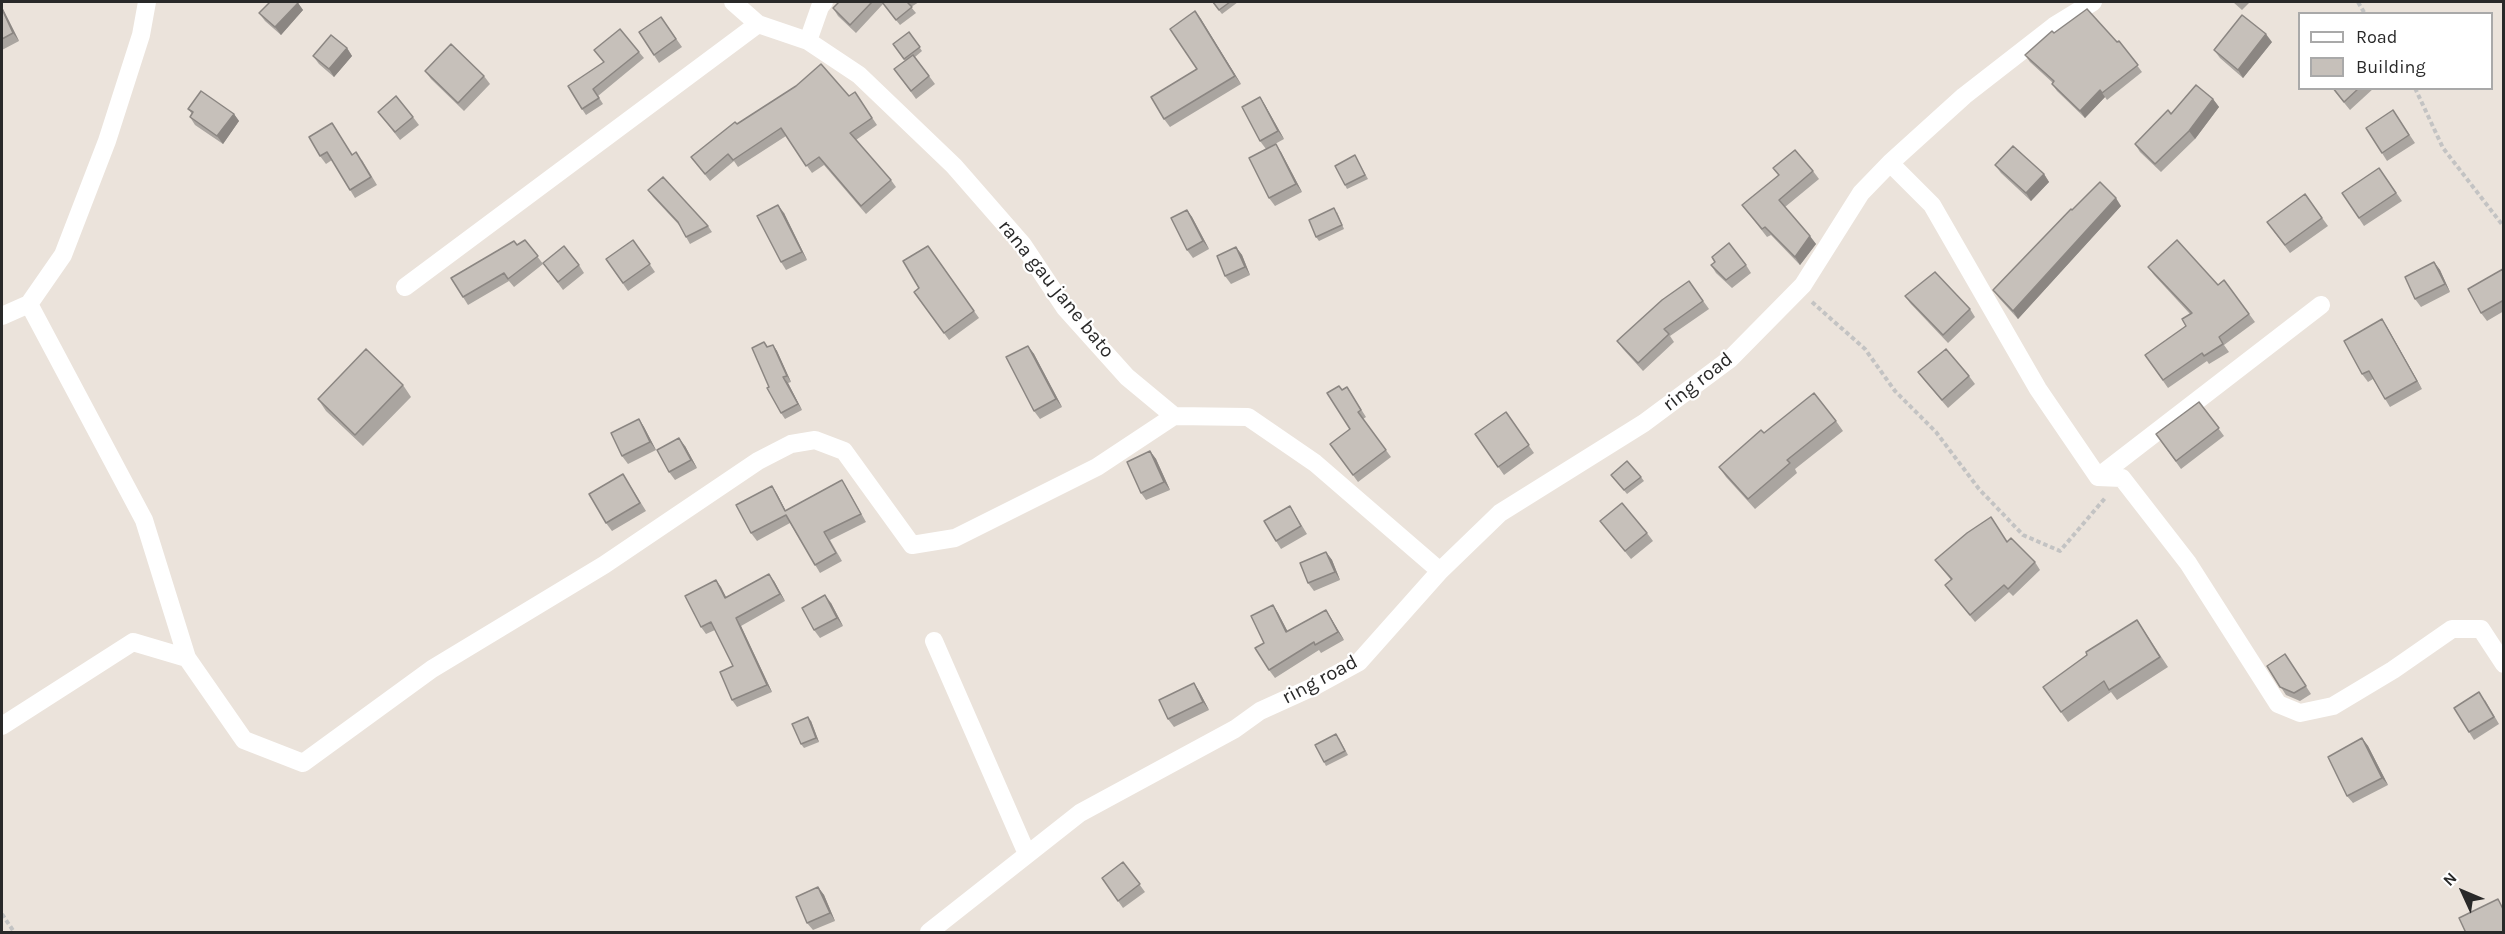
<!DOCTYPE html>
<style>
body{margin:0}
#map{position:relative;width:2505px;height:934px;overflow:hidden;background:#ebe3db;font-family:Karla,sans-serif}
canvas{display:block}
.frame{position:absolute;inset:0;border:3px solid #292929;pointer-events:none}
.legend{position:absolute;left:2298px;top:12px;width:195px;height:78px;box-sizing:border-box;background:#fff;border:2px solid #a9a9a9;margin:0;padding:8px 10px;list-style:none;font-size:18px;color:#292929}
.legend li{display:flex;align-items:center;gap:12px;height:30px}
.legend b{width:30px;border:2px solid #a9a9a9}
.north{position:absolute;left:2433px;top:862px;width:60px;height:60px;-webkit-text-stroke:4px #fff;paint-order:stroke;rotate:314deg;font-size:16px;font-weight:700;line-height:24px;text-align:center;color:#292929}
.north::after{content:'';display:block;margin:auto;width:21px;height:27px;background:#292929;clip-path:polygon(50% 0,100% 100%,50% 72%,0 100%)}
</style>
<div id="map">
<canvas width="2505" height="934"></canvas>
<div class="frame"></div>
<ul class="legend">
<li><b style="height:8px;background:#fff"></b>Road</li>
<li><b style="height:16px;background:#c6c0ba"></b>Building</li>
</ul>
<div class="north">N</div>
</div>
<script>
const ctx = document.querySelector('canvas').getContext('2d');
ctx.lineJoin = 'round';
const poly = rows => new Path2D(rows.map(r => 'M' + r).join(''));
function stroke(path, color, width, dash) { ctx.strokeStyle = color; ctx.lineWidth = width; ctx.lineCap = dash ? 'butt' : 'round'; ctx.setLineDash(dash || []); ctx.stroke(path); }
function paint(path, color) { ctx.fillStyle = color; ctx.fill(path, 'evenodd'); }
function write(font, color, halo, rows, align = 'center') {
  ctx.font = font + ' Karla,sans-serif'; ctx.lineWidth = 4.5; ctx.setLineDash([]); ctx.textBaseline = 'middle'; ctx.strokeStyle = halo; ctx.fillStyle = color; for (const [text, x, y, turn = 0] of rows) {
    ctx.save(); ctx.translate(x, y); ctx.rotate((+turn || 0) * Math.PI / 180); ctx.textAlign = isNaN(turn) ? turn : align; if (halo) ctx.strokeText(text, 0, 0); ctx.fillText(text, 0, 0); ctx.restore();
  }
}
stroke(poly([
 [2358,2,2365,14],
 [2415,88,2443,148,2504,227],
 [1812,302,1865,349,1895,391,1936,432,1979,489,2023,535,2060,551,2106,497],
 [2,914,14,932]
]), '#c3c3c3', 4, [4.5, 3]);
stroke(poly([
 [147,2,141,35,107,141,63,255,29,304,144,520,187,658],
 [733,2,758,24,808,41,859,75,954,166,1023,245,1065,308,1127,377,1174,416,1248,417,1315,463,1440,571],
 [808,41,820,7,824,2],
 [1890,163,1932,205,2038,389,2098,477,2122,478,2188,563,2278,704,2300,713,2333,706,2393,670,2452,629,2481,629,2504,664],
 [405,287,758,24],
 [2,316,29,304],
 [2098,477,2321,305],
 [934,641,1027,854],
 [2,726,133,642,187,658,244,740,303,763,432,669,604,565,758,461,791,444,815,440,844,451,912,545,955,538,1097,467,1174,416],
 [929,932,1080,813,1235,729,1260,711,1315,686,1359,662,1440,571,1500,513,1644,423,1730,359,1803,285,1861,193,1890,163,1964,96,2054,26,2093,2]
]), '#fff', 18);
paint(poly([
 [839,2,919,2,911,7,916,13,900,25,883,4,856,33,838,16,833,8],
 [1212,2,1238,2,1222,14],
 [2233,2,2250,2,2242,10],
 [298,3,303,10,281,35,265,21,259,13],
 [2,7,19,41,2,50],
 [1195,11,1241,84,1170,127,1164,119,1197,69],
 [661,17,682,47,659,63,639,32],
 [909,32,922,51,915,57,935,84,916,99,900,77,905,61,893,44],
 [2054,33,2117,42,2119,41,2142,72,2107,100,2105,97,2085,118,2057,91,2052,84,2053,83,2030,62,2025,55],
 [2272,42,2243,78,2220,58,2214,50],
 [347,48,352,56,334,77,319,64,313,56],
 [594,50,639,52,644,58,598,96,603,104,586,115,582,109,604,62],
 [425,71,484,76,490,84,464,111,431,79],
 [2332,88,2374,88,2350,110],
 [855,92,877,125,856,140,891,180,896,187,866,214,824,165,812,173,786,136,738,167,734,161,710,181,691,157,737,124,849,96],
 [1260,97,1265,105,1284,139,1266,149,1260,141],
 [2213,99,2219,107,2195,139,2161,172,2140,152,2135,144,2171,114],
 [188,109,234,114,239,121,223,144,195,125,190,117,192,114],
 [2393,110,2415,143,2387,161,2382,153],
 [378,112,413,117,419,125,400,140],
 [332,123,352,155,362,160,377,185,355,198,332,160,326,164,320,156],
 [1281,152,1302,192,1275,206,1269,198],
 [1357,159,1368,179,1347,189,1345,185],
 [1995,165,2044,174,2049,182,2031,201,2001,173],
 [1773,168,1813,171,1819,179,1785,207,1816,244,1800,265,1771,235,1767,237,1742,205,1779,176],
 [2379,168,2402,201,2364,226,2342,193],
 [648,190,708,226,712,232,690,244,680,226,653,197],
 [2305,194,2328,226,2290,253,2267,222],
 [2121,206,2018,319,1999,298,1993,290,2072,210],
 [1187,210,1192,217,1209,249,1193,258,1187,250],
 [1337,212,1344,229,1319,241,1316,237],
 [784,213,807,260,786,270,781,262],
 [525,240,543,264,514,287,509,281,468,305,463,297,517,245],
 [633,240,655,272,628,291,606,259],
 [928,246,979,318,949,340,914,292,919,288],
 [1236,247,1242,255,1250,275,1231,284,1225,276],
 [2434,262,2440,270,2450,292,2421,307,2415,299],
 [543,263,579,265,584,273,563,290],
 [1711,265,1746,265,1751,273,1732,288,1716,273],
 [2148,267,2218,285,2224,280,2255,322,2224,345,2229,352,2209,364,2207,361,2168,388,2145,355,2186,326,2190,314,2154,275],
 [2503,269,2504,311,2487,321,2481,313],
 [1689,281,1709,309,1670,336,1674,342,1643,371,1623,349,1617,341],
 [1905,296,1970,309,1975,317,1948,343,1910,303],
 [2382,319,2387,327,2422,389,2390,407,2373,379,2368,382,2362,374],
 [764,342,768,347,773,345,777,351,791,382,788,383,802,410,785,419,781,413,769,387],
 [1028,346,1034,354,1062,407,1040,419,1034,411],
 [1918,372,1969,376,1975,384,1948,408,1924,380],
 [403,385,411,397,363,446,326,411,318,399],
 [1347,387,1366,417,1363,419,1391,457,1358,482,1330,444,1350,429,1342,390],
 [2199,402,2224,436,2181,469,2156,434],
 [1506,412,1534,453,1504,475,1475,434],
 [639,419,644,427,656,450,628,464,622,456],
 [1836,421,1843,431,1795,469,1797,473,1755,509,1726,477,1719,467,1764,433],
 [685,446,697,468,675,480,669,472],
 [1150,451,1156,459,1170,490,1146,500,1141,493],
 [1611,475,1641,477,1644,481,1627,494],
 [842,480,847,488,866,522,830,540,842,561,820,573,790,523,757,541,751,533,772,486,777,494,786,511],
 [628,482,646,511,612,531,606,523],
 [1290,506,1307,534,1281,549,1276,541],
 [1991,517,2007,542,2035,562,2040,570,2013,596,2009,592,1975,622,1945,585,1951,580,1935,560],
 [1600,521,1647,533,1653,541,1631,559],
 [1326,552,1332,560,1340,580,1314,591,1308,583],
 [716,580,726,597,774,581,785,601,741,626,772,692,737,707,732,700,733,666,715,630,706,634,701,627],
 [831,603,843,626,820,638,814,630],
 [1273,605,1278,613,1288,632,1326,610,1344,640,1321,653,1319,650,1275,678,1269,670,1264,643],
 [2137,620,2168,667,2117,700,2111,692,2068,722,2043,687],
 [2285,654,2311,694,2300,701,2286,695,2267,666],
 [1194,683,1199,691,1209,710,1174,727,1168,719],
 [2485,700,2499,724,2474,740,2469,732],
 [811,721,819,742,804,748,801,744],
 [1339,738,1348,755,1326,766,1324,762],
 [2362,738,2368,746,2388,785,2353,803,2347,796],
 [1123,862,1145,892,1123,908,1102,878],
 [818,887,824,895,835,921,813,930,807,923]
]), '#aaa5a0');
paint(poly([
 [298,3,303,10,281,35,275,27],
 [2,7,19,41,13,33,2,9],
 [1195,11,1201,19,1241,84,1235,76],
 [2266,34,2272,42,2243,78,2238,70],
 [347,48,352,56,334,77,329,69],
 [2100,90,2105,97,2085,118,2080,111],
 [1260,97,1265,105,1284,139,1278,131],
 [2213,99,2219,107,2195,139,2189,131],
 [234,114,239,121,223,144,217,136],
 [1276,144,1281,152,1302,192,1296,184],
 [2044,174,2049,182,2031,201,2026,193],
 [2116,198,2121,206,2018,319,2013,311],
 [778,205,784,213,807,260,802,252],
 [1187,210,1192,217,1209,249,1203,241],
 [1810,236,1816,244,1800,265,1795,257],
 [1236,247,1242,255,1250,275,1245,267],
 [2434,262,2440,270,2450,292,2445,284],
 [2382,319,2387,327,2422,389,2417,381],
 [773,345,777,351,791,382,787,376],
 [1028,346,1034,354,1062,407,1056,399],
 [783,377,788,383,802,410,798,404],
 [639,419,644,427,656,450,650,442],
 [679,438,685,446,697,468,691,460],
 [1150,451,1156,459,1170,490,1164,482],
 [772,486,777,494,790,519,785,511],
 [1326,552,1332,560,1340,580,1335,572],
 [769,574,774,581,785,601,780,594],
 [716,580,721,587,730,605,725,598],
 [825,595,831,603,843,626,837,618],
 [1273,605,1278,613,1292,640,1286,632],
 [1326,610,1331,618,1344,640,1338,632],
 [736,618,741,626,772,692,767,685],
 [1194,683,1199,691,1209,710,1203,702],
 [808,717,811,721,819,742,816,738],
 [2362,738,2368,746,2388,785,2382,778],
 [818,887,824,895,835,921,830,913]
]), '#8b8682');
const building = poly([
 [270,2,296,2,298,3,275,27,259,13,270,2],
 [839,2,872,2,850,25,833,8,839,2],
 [882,2,907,2,912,7,896,20,882,2],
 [1213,2,1230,2,1219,10,1213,2],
 [2,9,13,33,2,39,2,9],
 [2087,9,2117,42,2119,41,2138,65,2102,93,2100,90,2080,111,2052,84,2054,81,2025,55,2052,31,2054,33,2087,9],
 [1195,11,1235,76,1164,119,1151,97,1197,69,1170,29,1195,11],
 [2242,15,2266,34,2238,70,2214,50,2242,15],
 [661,17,676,39,654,55,639,32,661,17],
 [620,29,639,52,593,89,599,98,582,109,568,86,604,62,594,50,620,29],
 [909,32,920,47,904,59,893,44,909,32],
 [331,35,347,48,329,69,313,56,331,35],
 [451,44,484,76,458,103,425,71,451,44],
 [913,55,929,76,911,91,894,69,913,55],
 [821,64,849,96,855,92,872,118,850,133,891,180,861,206,819,157,806,166,781,128,733,160,728,154,705,174,691,157,735,122,737,124,796,86,821,64],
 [2196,85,2213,99,2189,131,2155,164,2135,144,2168,110,2171,114,2196,85],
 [2333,88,2359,88,2344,102,2333,88],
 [201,91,234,114,217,136,190,117,193,112,188,109,201,91],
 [396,96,413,117,395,132,378,112,396,96],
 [1260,97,1278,131,1260,141,1242,107,1260,97],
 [2393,110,2409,135,2382,153,2366,128,2393,110],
 [332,123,352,155,356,152,371,177,350,190,327,152,320,156,309,137,332,123],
 [1276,144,1296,184,1269,198,1249,158,1276,144],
 [2013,146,2044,174,2026,193,1995,165,2013,146],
 [1795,150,1813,171,1779,200,1810,236,1795,257,1765,227,1762,229,1742,205,1779,175,1773,168,1795,150],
 [1355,155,1365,175,1345,185,1335,166,1355,155],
 [2379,168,2396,193,2359,218,2342,193,2379,168],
 [663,177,708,226,686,237,678,222,648,190,663,177],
 [2100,182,2116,198,2013,311,1993,290,2071,209,2072,210,2100,182],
 [2305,194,2322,218,2285,245,2267,222,2305,194],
 [778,205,802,252,781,262,757,216,778,205],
 [1334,208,1342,225,1316,237,1309,220,1334,208],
 [1187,210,1203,241,1187,250,1171,218,1187,210],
 [525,240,538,256,508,279,504,273,463,297,451,278,514,241,517,245,525,240],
 [633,240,650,264,623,283,606,259,633,240],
 [2177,240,2218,285,2224,280,2249,314,2219,337,2223,344,2204,356,2202,353,2163,380,2145,355,2186,326,2182,319,2192,313,2148,267,2177,240],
 [1729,243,1746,265,1726,280,1711,265,1715,262,1712,257,1729,243],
 [564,246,579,265,558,282,543,263,564,246],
 [928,246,974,311,944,333,914,292,919,288,903,261,928,246],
 [1236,247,1245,267,1225,276,1217,256,1236,247],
 [2434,262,2445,284,2415,299,2405,277,2434,262],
 [2503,269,2504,300,2481,313,2468,289,2503,269],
 [1935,272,1970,309,1943,335,1905,296,1935,272],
 [1689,281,1703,301,1664,329,1669,334,1638,363,1617,341,1662,300,1689,281],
 [2382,319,2417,381,2385,399,2369,371,2362,374,2344,341,2382,319],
 [764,342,767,347,773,345,787,376,783,377,798,404,781,413,767,388,769,387,752,348,764,342],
 [1028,346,1056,399,1034,411,1006,357,1028,346],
 [366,349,403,385,355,435,318,399,366,349],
 [1946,349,1969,376,1942,400,1918,372,1946,349],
 [1339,386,1342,390,1347,387,1361,410,1358,412,1386,450,1353,475,1330,444,1350,429,1327,393,1339,386],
 [1814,393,1836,421,1787,460,1790,463,1748,499,1719,467,1761,430,1764,433,1814,393],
 [2199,402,2219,428,2176,461,2156,434,2199,402],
 [1506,412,1529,445,1498,467,1475,434,1506,412],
 [639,419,650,442,622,456,611,433,639,419],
 [679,438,691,460,669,472,657,450,679,438],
 [1150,451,1164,482,1141,493,1127,462,1150,451],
 [1627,461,1641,477,1624,490,1611,475,1627,461],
 [623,474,640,503,606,523,589,494,623,474],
 [842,480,861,514,824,532,836,553,815,565,786,515,751,533,736,505,772,486,785,511,842,480],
 [1622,503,1647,533,1625,551,1600,521,1622,503],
 [1290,506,1301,526,1276,541,1264,521,1290,506],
 [1991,517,2007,542,2011,538,2035,562,2008,589,2004,585,1970,615,1945,585,1952,579,1935,560,1967,533,1991,517],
 [1326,552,1335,572,1308,583,1300,563,1326,552],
 [769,574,780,594,736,618,767,685,732,700,720,672,733,666,711,622,701,627,685,596,716,580,725,598,769,574],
 [825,595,837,618,814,630,802,608,825,595],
 [1273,605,1286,632,1326,610,1338,632,1315,645,1314,642,1269,670,1255,648,1264,643,1251,616,1273,605],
 [2137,620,2160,657,2109,690,2104,681,2061,712,2043,687,2087,655,2086,652,2137,620],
 [2285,654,2306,686,2294,693,2280,687,2267,666,2285,654],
 [1194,683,1203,702,1168,719,1159,700,1194,683],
 [2479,692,2494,717,2469,732,2454,708,2479,692],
 [808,717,816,738,801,744,792,724,808,717],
 [1336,734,1345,751,1324,762,1315,745,1336,734],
 [2362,738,2382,778,2347,796,2328,757,2362,738],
 [1123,862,1140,884,1118,901,1102,878,1123,862],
 [818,887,830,913,807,923,796,897,818,887],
 [2498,899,2504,911,2504,933,2466,933,2459,918,2498,899]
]);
paint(building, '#c6c0ba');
stroke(building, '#8b8682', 1.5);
write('20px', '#292929', '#fff', [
 ["rana gau jane bato",1056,289,51],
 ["ring road",1698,382,-38],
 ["ring road",1320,680,-28]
]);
</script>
